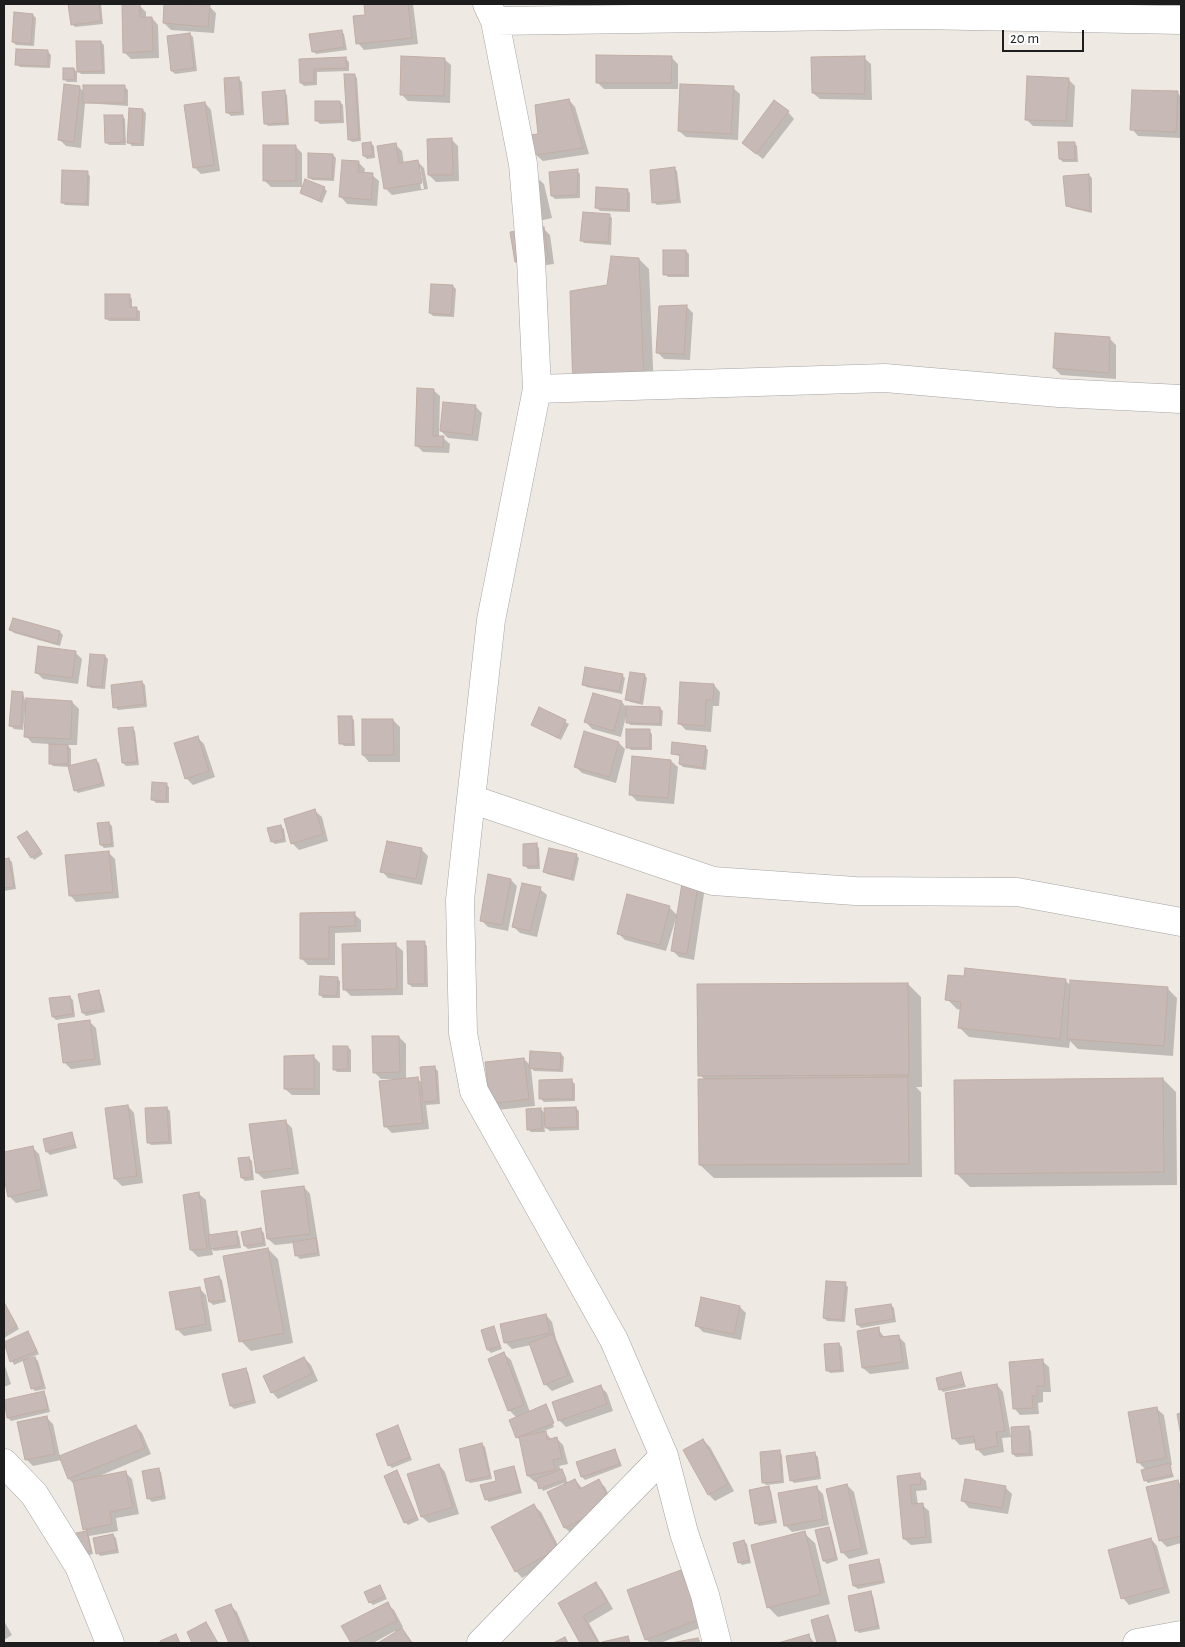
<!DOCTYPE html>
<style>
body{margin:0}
#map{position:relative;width:1185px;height:1647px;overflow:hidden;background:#efe9e3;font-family:"Alegreya Sans",sans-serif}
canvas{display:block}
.frame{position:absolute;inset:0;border:5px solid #1d1d1d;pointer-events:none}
.scale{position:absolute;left:1002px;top:30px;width:82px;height:22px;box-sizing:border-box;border:2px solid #1d1d1d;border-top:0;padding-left:6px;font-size:15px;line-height:18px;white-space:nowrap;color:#1d1d1d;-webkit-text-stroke:4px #fff;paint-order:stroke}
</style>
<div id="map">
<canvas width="1185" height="1647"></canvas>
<div class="frame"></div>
<div class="scale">20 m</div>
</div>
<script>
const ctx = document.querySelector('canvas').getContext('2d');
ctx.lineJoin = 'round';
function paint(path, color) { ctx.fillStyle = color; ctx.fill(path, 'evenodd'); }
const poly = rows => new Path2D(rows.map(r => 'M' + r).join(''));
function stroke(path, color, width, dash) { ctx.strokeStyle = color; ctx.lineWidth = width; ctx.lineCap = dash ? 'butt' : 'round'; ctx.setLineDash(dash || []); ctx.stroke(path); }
paint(poly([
 [69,4,101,4,103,24,75,27,72,24],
 [165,4,209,6,216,13,214,33,171,30,164,23],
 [365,4,413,4,418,44,364,50,358,43,367,16],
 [139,5,146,12,146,18,152,18,158,25,159,58,131,59,124,52],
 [33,15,36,18,34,46,16,45,13,42],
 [341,31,344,34,347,50,316,54,313,51],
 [190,34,193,37,197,71,175,74,172,71,168,37],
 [101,42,104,45,105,74,81,74,78,71],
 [48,52,51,55,50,68,20,67,17,64],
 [671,57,678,64,678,89,604,89,597,82],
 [864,58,871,64,872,100,820,99,813,93],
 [346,59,349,62,349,71,317,72,317,85,304,86,301,83,300,60],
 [444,59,451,65,450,103,408,101,401,94],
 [74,69,77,72,77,82,67,82,64,79],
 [354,75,357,78,361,141,352,142,349,139],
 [239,79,242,82,244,115,231,116,228,113],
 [1068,79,1075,86,1073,127,1033,126,1026,119],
 [125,87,128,90,128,106,85,103,81,148,66,146,59,139,80,88,84,92],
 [733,88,740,94,738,140,686,137,679,131],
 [284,92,287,95,289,125,268,126,265,123],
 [1177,92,1181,97,1181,138,1138,136,1132,129],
 [569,100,575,107,589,154,543,161,536,155,540,135],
 [340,102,343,105,344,123,320,124,317,121],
 [205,103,211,110,220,171,201,174,194,167],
 [143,110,146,113,144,146,132,146,129,143],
 [788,112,794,119,763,159,750,149],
 [122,116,125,119,126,145,109,145,106,142],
 [452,140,458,146,459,181,436,182,429,175],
 [371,143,374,146,375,158,367,159,364,156],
 [1074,143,1077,146,1078,162,1063,162,1060,159],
 [395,144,402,151,404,164,418,162,424,168,428,189,392,195,385,188],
 [418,167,420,167,424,189,421,189],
 [295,146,302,153,302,187,271,187,264,180],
 [333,155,336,158,334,181,312,180,309,177],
 [358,162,365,169,364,174,372,175,379,181,377,206,347,204,341,197],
 [674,168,677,171,681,203,657,205,654,202],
 [577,171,580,174,580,198,555,199,552,196],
 [87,173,90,176,89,206,65,205,62,202],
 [1089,175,1092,178,1092,213,1071,208,1068,205],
 [537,178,544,184,552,218,526,224],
 [324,188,327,191,322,203,301,193],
 [627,190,630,193,630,212,600,211,597,208],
 [609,215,612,218,611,245,584,243,581,240],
 [544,229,550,235,554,264,523,268,516,261],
 [686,251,689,254,689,277,668,277,665,274],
 [639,259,649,269,654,392,585,402,575,392,609,286],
 [453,286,456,289,454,317,433,316,430,313],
 [129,296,132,299,132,308,140,311,140,321,109,321,106,318],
 [686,306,693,313,690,360,664,359,658,353],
 [1110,339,1116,345,1116,379,1061,375,1054,368],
 [433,390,440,396,439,438,443,438,450,444,449,453,423,452,417,446],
 [475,406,482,413,478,441,448,438,441,431],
 [14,619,60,632,63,635,60,646,14,633,11,630],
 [75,652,82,659,78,684,43,679,36,672],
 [105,656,108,659,105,689,91,688,88,685],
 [622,675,625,678,622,694,586,687,584,684],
 [644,675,647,678,643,705,630,702,627,699],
 [142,682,145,685,147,707,118,710,115,707],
 [714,685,720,692,719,706,713,706,711,732,686,730,679,723],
 [23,693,25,700,72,702,79,709,77,745,67,745,71,749,71,767,96,760,99,763,105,786,78,793,75,790,69,767,53,766,50,763,50,744,32,743,26,736,27,712,25,712,23,730,14,729,11,726],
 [622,702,626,707,660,708,663,711,662,726,630,725,626,716,621,737,592,729,586,722],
 [540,709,569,724,561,740,532,725],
 [351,717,354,720,355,746,344,746,341,743],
 [393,720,400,727,400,762,369,762,363,755],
 [132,728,135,731,139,765,126,766,123,763,119,729],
 [649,731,652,734,652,750,631,750,628,747],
 [585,733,619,743,625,749,616,783,582,773,575,766],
 [197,737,204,744,215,777,193,785,186,778],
 [705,747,708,750,706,770,683,767,680,764,681,757,672,753],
 [671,761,678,767,674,804,637,801,630,794],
 [166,784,169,787,169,803,156,803,153,800],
 [315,811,322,817,328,841,299,850,292,843],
 [109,823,112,826,114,847,104,848,101,845],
 [281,826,284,829,286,842,275,844,272,842],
 [30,835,43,854,34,860,32,857],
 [536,845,539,848,540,869,528,869,525,866],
 [421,849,428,856,422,885,388,878,382,871],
 [109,853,115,859,119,898,76,902,70,895],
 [576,855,579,858,574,881,547,874,544,871],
 [9,859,12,862,16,889,4,891,4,860],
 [684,878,705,887,694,960,679,957,672,950],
 [511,880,517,886,508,931,488,927,481,920],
 [540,889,547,895,537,937,520,933,513,926],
 [669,907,677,915,666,951,625,940,618,933],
 [301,914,354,914,361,920,361,932,335,933,335,965,308,965,301,958],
 [424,943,427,946,428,987,412,987,409,984],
 [396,945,403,951,403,995,351,996,344,989],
 [337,978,340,981,340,998,323,998,320,995],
 [1065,980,1071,986,1167,988,1177,998,1173,1056,1078,1049,1070,1041,1069,1048,969,1037,959,1027,961,1010,957,1009,947,999],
 [908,984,921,997,922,1087,916,1087,921,1092,922,1177,714,1178,700,1165,705,1080,700,1075],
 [98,991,101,994,105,1012,86,1016,83,1013],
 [70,997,73,1000,75,1017,56,1020,53,1017],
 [89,1021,96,1028,101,1065,71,1069,64,1062],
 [399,1037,406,1044,406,1079,417,1078,423,1084,435,1068,438,1071,440,1104,426,1105,429,1129,392,1133,386,1127,392,1079,381,1079,375,1073],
 [348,1047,351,1050,351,1072,337,1072,334,1069],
 [561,1054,564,1057,563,1072,534,1071,531,1068,535,1106,497,1110,491,1104,524,1059,531,1066],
 [313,1056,320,1063,320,1095,292,1095,285,1089],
 [1163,1079,1176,1092,1177,1185,970,1187,957,1174],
 [572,1081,575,1084,575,1101,544,1102,541,1099],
 [128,1106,134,1113,143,1183,122,1186,115,1179,107,1109],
 [167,1108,170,1111,172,1144,151,1145,148,1142],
 [576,1108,579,1111,579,1130,550,1131,544,1126,545,1132,531,1132,528,1129,541,1109,546,1115],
 [285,1121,292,1128,299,1174,264,1179,257,1173],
 [72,1133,77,1148,50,1155,47,1152,45,1140],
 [32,1147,39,1154,48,1196,16,1203,9,1196,4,1180,4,1153],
 [249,1158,252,1161,254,1180,245,1181,242,1178],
 [304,1187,310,1194,320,1256,300,1259,297,1256,295,1243,275,1245,268,1239],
 [199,1194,206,1200,210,1236,236,1233,239,1236,241,1248,214,1251,212,1249,213,1255,198,1257,191,1250],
 [261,1230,264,1233,266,1246,248,1249,245,1246],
 [268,1249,278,1259,293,1343,251,1351,241,1341],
 [219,1277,222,1280,226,1302,213,1305,210,1302],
 [845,1284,848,1287,845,1322,827,1321,824,1318],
 [199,1288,206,1295,212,1331,184,1336,177,1329],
 [4,1304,19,1329,4,1338],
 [891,1305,894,1308,896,1322,861,1328,858,1325],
 [740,1307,746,1313,741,1340,703,1332,696,1325],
 [546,1315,552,1322,556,1339,574,1382,552,1391,545,1384,531,1345,512,1349,505,1342],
 [494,1327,502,1349,491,1353,488,1350],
 [878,1329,885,1338,898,1336,905,1343,909,1369,870,1374,863,1368],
 [28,1333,39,1354,27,1359,35,1358,38,1361,46,1389,35,1391,32,1388,25,1360,14,1365,4,1343],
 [839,1344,842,1347,844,1372,830,1373,827,1370],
 [504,1354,511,1360,530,1412,546,1406,548,1408,554,1427,544,1431,552,1440,557,1439,563,1445,568,1464,559,1466,568,1483,575,1480,583,1489,599,1481,605,1487,617,1512,572,1534,565,1528,549,1493,565,1485,564,1483,543,1491,538,1482,535,1482,528,1476,521,1441,517,1437,517,1418,509,1410],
 [304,1358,311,1365,318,1381,278,1399,272,1392],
 [1042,1361,1049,1367,1051,1392,1043,1392,1043,1402,1038,1403,1039,1414,1020,1415,1014,1408],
 [4,1363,11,1384,4,1387],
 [245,1369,248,1372,256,1403,234,1409,231,1406,223,1375],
 [961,1374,966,1387,943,1392,940,1389],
 [997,1385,1003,1392,1011,1437,1028,1428,1031,1431,1033,1456,1016,1457,1013,1454,1012,1437,1002,1438,1004,1452,984,1456,977,1449,976,1443,960,1445,954,1439],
 [600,1386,607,1393,613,1411,566,1427,559,1420],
 [43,1393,46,1396,50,1412,11,1421,8,1418,4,1401],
 [1157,1409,1164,1415,1172,1465,1169,1465,1174,1477,1148,1483,1145,1480,1146,1470,1138,1462],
 [46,1417,53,1424,60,1457,136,1426,142,1433,151,1454,97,1477,125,1472,132,1479,139,1514,116,1518,118,1531,89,1536,93,1554,85,1556,87,1532,84,1529,75,1485,69,1479,61,1460,33,1466,26,1459],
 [398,1427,412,1460,392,1468,389,1465],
 [703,1440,710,1447,734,1491,715,1501,709,1495,685,1450],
 [482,1444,485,1447,492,1479,470,1483,467,1480],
 [615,1450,622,1466,585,1480,582,1477],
 [779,1452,782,1455,784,1483,766,1485,763,1482],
 [815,1454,818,1457,821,1479,794,1483,791,1480],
 [439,1465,445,1472,459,1514,429,1523,422,1517,409,1475],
 [513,1468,516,1471,522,1493,489,1502,486,1499,498,1482],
 [158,1469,161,1472,166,1499,152,1502,149,1499],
 [397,1472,419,1520,408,1525,405,1522],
 [919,1475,926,1481,927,1490,916,1491,918,1505,922,1505,929,1511,932,1543,911,1545,904,1539,898,1477],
 [1178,1481,1181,1485,1181,1543,1167,1547,1160,1540],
 [847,1485,854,1492,868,1554,849,1559,842,1552],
 [1005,1487,1012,1494,1008,1514,969,1508,963,1501],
 [768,1488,771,1491,777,1523,759,1526,756,1523],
 [817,1488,823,1494,829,1525,792,1532,785,1525],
 [534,1506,541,1512,563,1555,522,1578,516,1571],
 [828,1528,831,1531,838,1560,827,1564,824,1561],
 [804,1533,815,1543,830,1604,778,1617,768,1607],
 [113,1535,116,1538,119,1553,100,1556,98,1553],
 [1151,1539,1157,1546,1170,1593,1129,1605,1123,1598],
 [744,1541,747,1544,751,1563,742,1565,739,1562],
 [878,1561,881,1564,885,1583,858,1589,854,1586],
 [680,1571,687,1578,705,1626,660,1643,650,1643,646,1639],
 [682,1577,685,1577,703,1624],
 [596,1583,602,1590,613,1609,589,1623,600,1643,582,1643,560,1603],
 [380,1586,387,1599,373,1605,370,1602],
 [870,1593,873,1596,880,1629,859,1633,856,1630],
 [387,1604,394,1610,403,1627,401,1628,413,1643,381,1643,396,1633,395,1631,373,1643,352,1643,343,1627],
 [230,1605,237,1612,250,1643,230,1643,217,1610],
 [827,1616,830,1619,837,1643,819,1643,812,1621],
 [4,1621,12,1635,4,1640],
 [808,1635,815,1643,782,1643]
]), '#0003');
const building = poly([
 [68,4,99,4,101,21,71,25,68,4],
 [140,4,140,17,152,17,153,51,123,53,122,5,140,4],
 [164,4,210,5,208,27,163,23,164,4],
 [364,4,408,4,412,38,356,44,353,16,365,15,364,4],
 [14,12,33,14,31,44,12,42,14,12],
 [342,30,344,47,312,52,309,34,342,30],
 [190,33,194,68,171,71,167,36,190,33],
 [76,41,101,41,103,71,77,72,76,41],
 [16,49,48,50,48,66,15,65,16,49],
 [596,55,672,56,671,83,596,83,596,55],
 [401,56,445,58,444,96,400,95,401,56],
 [865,56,865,94,812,93,811,57,865,56],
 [346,57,347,68,314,69,314,83,300,83,299,59,346,57],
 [63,68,74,68,75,79,63,80,63,68],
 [344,74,355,74,359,139,348,140,344,74],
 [1027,76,1069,78,1066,121,1025,120,1027,76],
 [239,77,242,112,226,113,224,78,239,77],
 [64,84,80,86,74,142,58,140,64,84],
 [680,84,734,86,731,134,678,131,680,84],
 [83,85,125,85,125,103,83,103,83,85],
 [285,90,287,123,264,124,262,92,285,90],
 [1132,90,1178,91,1176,132,1130,130,1132,90],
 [569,99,583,148,535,155,530,135,538,134,535,105,569,99],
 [774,100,789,111,756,154,742,143,774,100],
 [315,101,340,101,341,121,315,121,315,101],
 [205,102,214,165,193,168,184,105,205,102],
 [129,108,143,109,141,144,127,143,129,108],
 [104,115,123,115,124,142,105,143,104,115],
 [452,138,453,175,428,175,427,139,452,138],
 [371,142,373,156,363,156,362,143,371,142],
 [1058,142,1075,142,1075,160,1059,159,1058,142],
 [396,143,399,163,418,160,422,183,384,189,377,146,396,143],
 [263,145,296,145,296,181,263,181,263,145],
 [308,153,333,154,332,179,308,178,308,153],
 [342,160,359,161,358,172,373,173,371,200,339,197,342,160],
 [675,167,678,200,652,203,650,170,675,167],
 [578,169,577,195,551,196,549,172,578,169],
 [62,170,88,171,87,204,61,203,62,170],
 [1089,174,1090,211,1066,206,1063,176,1089,174],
 [305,179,325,187,319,201,300,193,305,179],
 [596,187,628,189,627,210,595,208,596,187],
 [583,212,610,214,608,242,580,241,583,212],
 [544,227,548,258,515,262,510,232,544,227],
 [663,250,686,250,686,275,663,275,663,250],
 [611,256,639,258,644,382,573,392,570,291,607,285,611,256],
 [431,284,453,285,451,315,429,313,431,284],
 [105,294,130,294,130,307,137,307,137,319,105,319,105,294],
 [687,305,684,354,656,353,659,306,687,305],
 [1055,333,1110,337,1109,373,1053,368,1055,333],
 [417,388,434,389,433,436,444,436,443,447,415,446,417,388],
 [443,402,476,405,472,435,440,431,443,402],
 [13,618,60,631,57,644,9,630,13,618],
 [38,646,76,651,72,678,35,673,38,646],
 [90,654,105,655,102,687,87,686,90,654],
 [585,667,623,674,619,691,582,685,585,667],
 [630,672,645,674,640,702,625,700,630,672],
 [142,681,145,704,113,708,111,685,142,681],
 [680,682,714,684,713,700,706,700,705,726,678,724,680,682],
 [12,691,23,692,21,727,9,726,12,691],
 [593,693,622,701,614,731,584,722,593,693],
 [26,698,72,701,71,739,24,737,26,698],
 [626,706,660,707,660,724,626,723,626,706],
 [539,707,566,720,558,738,531,725,539,707],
 [338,716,352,716,353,744,339,744,338,716],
 [362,719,393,719,394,755,362,755,362,719],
 [133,727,137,762,122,763,118,728,133,727],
 [626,729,650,729,650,748,626,748,626,729],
 [584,731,619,742,609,777,574,767,584,731],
 [198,736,209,771,185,779,174,743,198,736],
 [672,742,706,746,703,768,679,764,680,755,671,754,672,742],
 [49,744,68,745,68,764,49,764,49,744],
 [632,756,671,760,668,798,629,795,632,756],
 [96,759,103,783,74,791,68,766,96,759],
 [152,782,167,783,166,801,151,800,152,782],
 [315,809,323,834,291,844,284,819,315,809],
 [109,822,112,844,100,845,97,823,109,822],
 [281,825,284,839,271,842,267,828,281,825],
 [27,831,41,851,31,858,17,837,27,831],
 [387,841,422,848,416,879,380,872,387,841],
 [537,843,538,866,523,866,523,844,537,843],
 [549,848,577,854,571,879,543,872,549,848],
 [109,851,113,892,69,896,65,855,109,851],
 [9,858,14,887,4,888,4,859,9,858],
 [488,874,511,879,502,925,480,921,488,874],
 [683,877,699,879,687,954,671,951,683,877],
 [522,883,541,887,530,931,512,927,522,883],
 [627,894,670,906,660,945,617,934,627,894],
 [355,912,355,926,329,927,329,959,300,959,300,913,355,912],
 [407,941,425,941,425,984,408,984,407,941],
 [396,943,397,989,343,990,342,944,396,943],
 [965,968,1066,979,1060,1039,958,1028,961,1002,945,1000,948,975,964,976,965,968],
 [320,976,338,977,337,996,319,995,320,976],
 [1070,980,1168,987,1164,1046,1067,1039,1070,980],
 [908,983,909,1075,698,1076,697,984,908,983],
 [99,990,102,1010,82,1013,78,994,99,990],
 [70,996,73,1014,52,1017,49,998,70,996],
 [90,1020,95,1059,63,1063,58,1024,90,1020],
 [372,1036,399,1036,400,1072,373,1073,372,1036],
 [333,1046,348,1046,348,1069,333,1070,333,1046],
 [530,1051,561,1053,560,1070,529,1068,530,1051],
 [314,1055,314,1089,284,1089,284,1056,314,1055],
 [524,1058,529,1099,490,1104,485,1062,524,1058],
 [435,1066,438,1101,423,1102,420,1067,435,1066],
 [418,1077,423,1123,384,1127,379,1081,418,1077],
 [908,1077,909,1164,699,1165,698,1079,908,1077],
 [1163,1078,1164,1172,955,1174,954,1080,1163,1078],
 [572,1079,573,1099,539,1099,539,1080,572,1079],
 [128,1105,137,1176,114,1179,105,1108,128,1105],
 [167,1107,169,1142,147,1143,145,1108,167,1107],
 [576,1107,577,1127,545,1128,544,1108,576,1107],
 [541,1108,542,1129,527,1130,526,1109,541,1108],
 [286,1120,293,1168,256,1173,249,1124,286,1120],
 [72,1132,75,1145,46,1152,43,1139,72,1132],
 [33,1146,42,1189,8,1197,4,1178,4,1152,33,1146],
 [249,1157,252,1177,241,1178,238,1158,249,1157],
 [304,1186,310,1234,267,1239,261,1191,304,1186],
 [199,1192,207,1249,190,1250,183,1195,199,1192],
 [261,1228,264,1243,244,1246,241,1232,261,1228],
 [237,1231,238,1245,210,1249,208,1235,237,1231],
 [316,1238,318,1253,295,1256,293,1242,316,1238],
 [268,1248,284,1333,239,1342,223,1256,268,1248],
 [219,1276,224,1300,209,1302,204,1279,219,1276],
 [826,1281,846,1282,842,1320,823,1318,826,1281],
 [200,1287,206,1324,176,1330,169,1292,200,1287],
 [701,1297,740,1306,734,1334,695,1326,701,1297],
 [4,1302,17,1326,4,1334,4,1302],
 [891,1304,894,1319,857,1325,855,1309,891,1304],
 [546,1314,550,1333,504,1343,500,1324,546,1314],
 [494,1326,500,1346,487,1350,481,1330,494,1326],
 [879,1327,880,1337,899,1335,903,1362,862,1368,857,1331,879,1327],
 [28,1331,37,1351,10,1362,4,1342,28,1331],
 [553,1334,568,1375,544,1385,529,1343,553,1334],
 [839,1343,841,1370,826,1371,824,1344,839,1343],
 [504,1352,524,1405,508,1411,488,1359,504,1352],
 [35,1357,43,1386,31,1389,23,1360,35,1357],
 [304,1357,312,1374,271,1393,263,1376,304,1357],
 [1043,1359,1045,1386,1037,1386,1037,1396,1032,1396,1033,1408,1013,1409,1009,1362,1043,1359],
 [246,1368,254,1400,230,1406,222,1374,246,1368],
 [961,1372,964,1384,939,1390,936,1378,961,1372],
 [997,1384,1005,1431,996,1432,998,1446,976,1450,974,1436,952,1439,945,1393,997,1384],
 [601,1385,607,1404,558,1421,552,1402,601,1385],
 [44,1391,48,1409,7,1418,4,1400,44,1391],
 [546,1404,554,1423,516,1438,509,1420,546,1404],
 [1157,1407,1166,1458,1137,1463,1128,1412,1157,1407],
 [1181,1413,1181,1436,1177,1414,1181,1413],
 [47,1416,55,1454,25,1460,17,1422,47,1416],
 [136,1425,145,1448,68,1479,59,1456,136,1425],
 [398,1425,410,1457,388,1466,376,1434,398,1425],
 [1029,1426,1030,1454,1012,1454,1011,1427,1029,1426],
 [546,1431,547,1440,557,1437,562,1458,553,1460,555,1470,527,1476,519,1437,546,1431],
 [703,1439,728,1484,708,1495,683,1450,703,1439],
 [482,1443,490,1476,466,1481,459,1449,482,1443],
 [615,1449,620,1464,581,1477,576,1462,615,1449],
 [780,1450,782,1481,762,1483,760,1452,780,1450],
 [815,1452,819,1476,790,1481,786,1456,815,1452],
 [1170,1463,1172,1475,1144,1481,1141,1470,1170,1463],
 [439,1464,453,1507,421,1517,407,1474,439,1464],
 [514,1466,520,1491,485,1500,480,1485,496,1481,494,1471,514,1466],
 [159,1468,163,1496,147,1499,142,1471,159,1468],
 [562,1469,566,1479,539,1489,536,1479,562,1469],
 [397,1470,417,1517,404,1523,384,1476,397,1470],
 [126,1471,133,1507,110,1512,112,1524,83,1530,73,1481,126,1471],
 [920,1473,921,1484,910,1485,912,1504,923,1503,926,1537,903,1539,897,1476,920,1473],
 [575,1479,580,1489,599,1479,612,1505,564,1528,547,1492,575,1479],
 [965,1479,1006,1486,1002,1508,961,1501,965,1479],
 [1178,1480,1181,1493,1181,1536,1159,1541,1146,1487,1178,1480],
 [847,1484,862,1548,841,1553,826,1489,847,1484],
 [769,1486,775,1520,755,1524,749,1490,769,1486],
 [817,1486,823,1519,784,1526,778,1493,817,1486],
 [534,1504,558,1549,515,1572,491,1527,534,1504],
 [829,1527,836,1558,823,1561,815,1530,829,1527],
 [87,1531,91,1551,80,1553,76,1533,87,1531],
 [805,1531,821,1594,767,1608,751,1545,805,1531],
 [113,1534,117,1550,96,1554,93,1538,113,1534],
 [1151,1538,1165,1587,1121,1599,1108,1550,1151,1538],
 [744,1540,749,1560,738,1563,733,1543,744,1540],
 [879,1559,883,1581,853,1586,849,1565,879,1559],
 [681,1570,700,1619,645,1640,627,1590,681,1570],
 [596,1582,607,1602,583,1616,598,1643,580,1643,558,1603,596,1582],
 [380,1585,385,1596,369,1603,364,1592,380,1585],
 [871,1591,878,1626,855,1631,848,1596,871,1591],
 [388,1602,397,1621,351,1643,341,1626,388,1602],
 [231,1604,247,1643,229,1643,215,1610,231,1604],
 [828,1615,836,1643,817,1643,811,1620,828,1615],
 [206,1622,218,1643,192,1643,187,1632,206,1622],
 [402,1628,412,1643,378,1643,402,1628],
 [176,1634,180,1643,161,1643,160,1641,176,1634],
 [809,1634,811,1643,778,1643,809,1634],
 [628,1636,630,1643,602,1643,602,1642,628,1636],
 [565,1637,568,1643,553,1643,565,1637],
 [698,1638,700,1643,671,1643,698,1638]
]);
paint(building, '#c7bab6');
stroke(building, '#c1ada4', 1);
const minor = poly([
 [487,4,495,21,523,164,531,259,537,389,491,620,471,799,460,900,463,1033,474,1091,614,1340,664,1456,684,1533,705,1595,717,1643],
 [495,21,917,15,1181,20],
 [537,389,885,378,1059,393,1181,399],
 [471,799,713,881,855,891,1017,892,1181,922],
 [4,1463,34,1494,79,1566,110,1643],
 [481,1643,664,1456],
 [1137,1643,1181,1635]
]);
stroke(minor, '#a4a4a4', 29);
stroke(minor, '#fff', 28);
</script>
